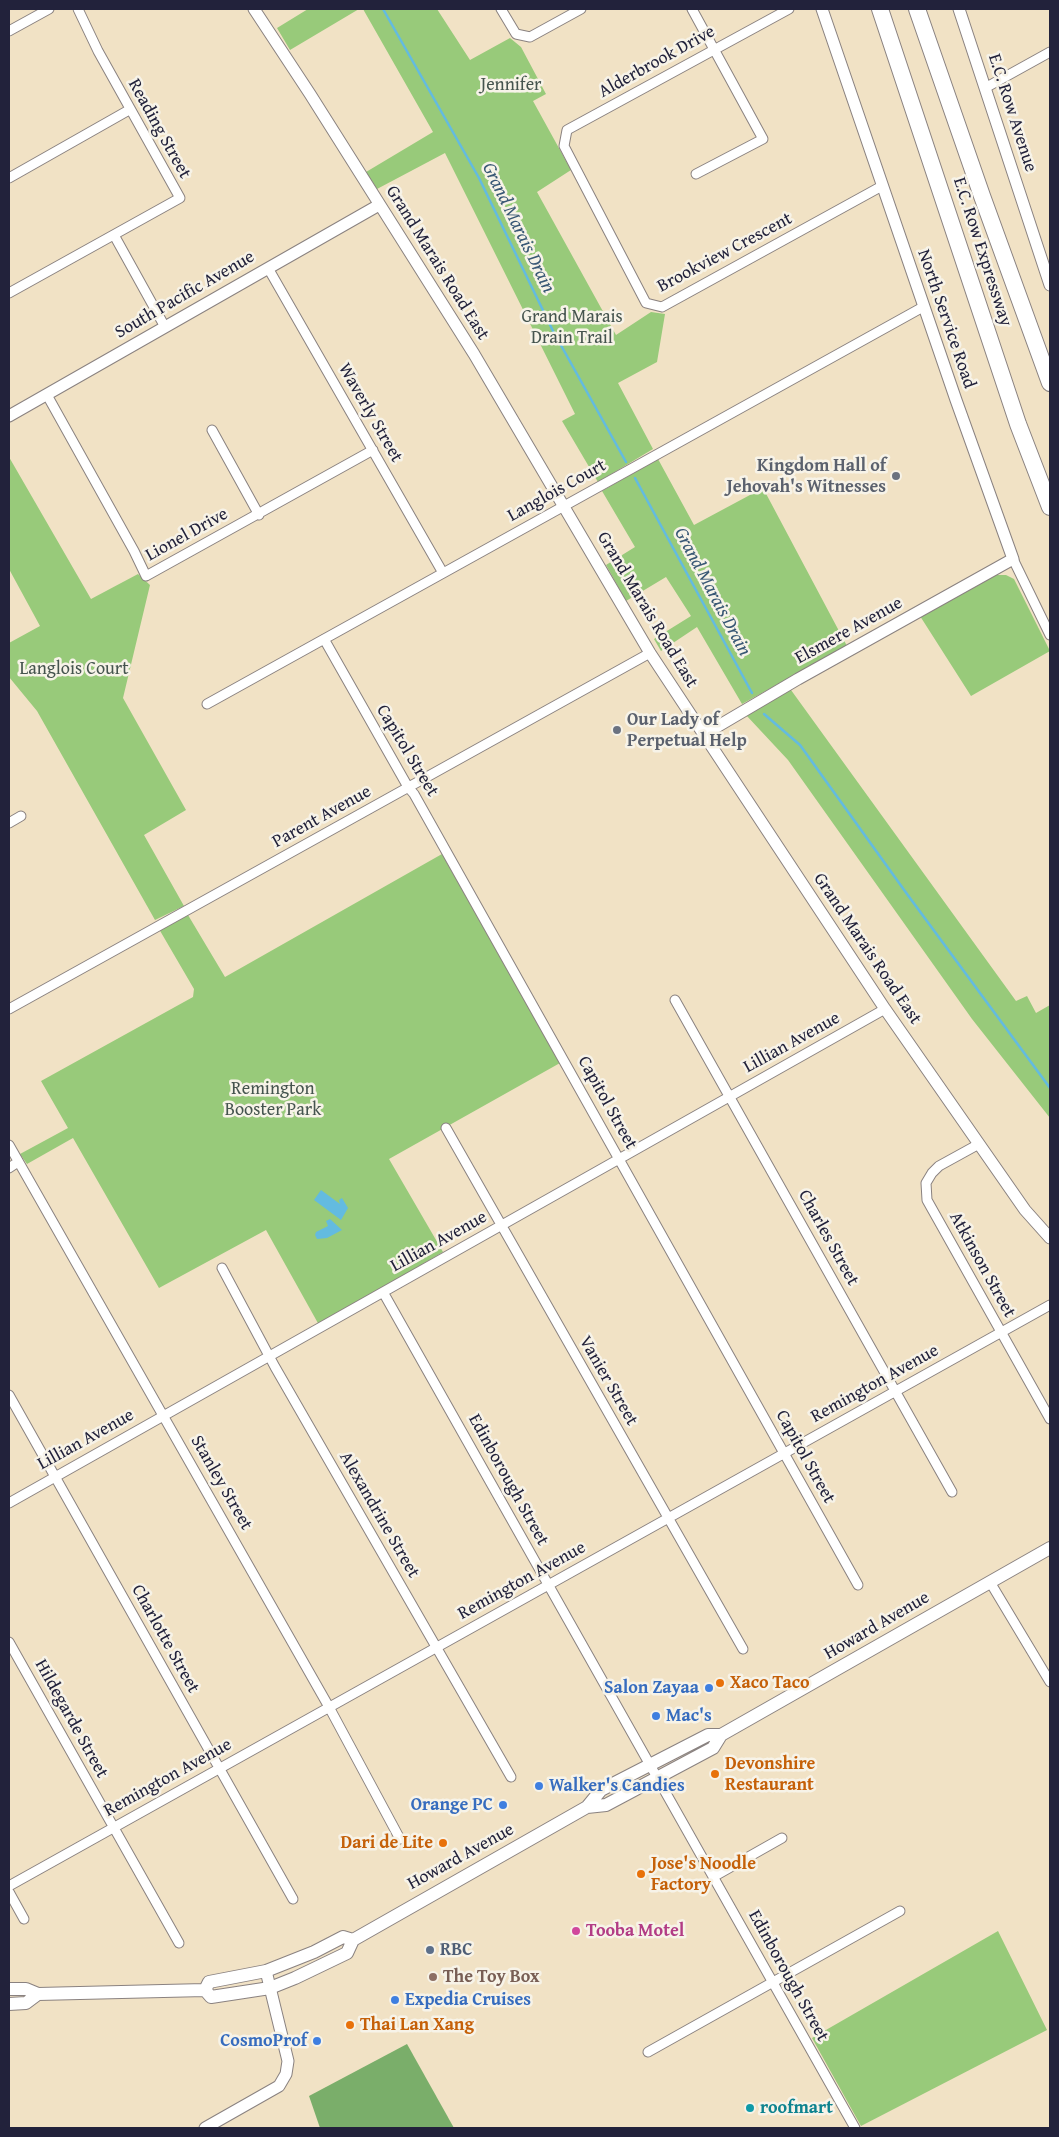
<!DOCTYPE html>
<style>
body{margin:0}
#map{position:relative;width:1059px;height:2137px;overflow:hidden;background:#f1e2c5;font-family:"Gentium Book Plus",serif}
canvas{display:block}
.frame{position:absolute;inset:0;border:10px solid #22223b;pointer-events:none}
</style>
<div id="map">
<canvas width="1059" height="2137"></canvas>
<div class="frame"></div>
</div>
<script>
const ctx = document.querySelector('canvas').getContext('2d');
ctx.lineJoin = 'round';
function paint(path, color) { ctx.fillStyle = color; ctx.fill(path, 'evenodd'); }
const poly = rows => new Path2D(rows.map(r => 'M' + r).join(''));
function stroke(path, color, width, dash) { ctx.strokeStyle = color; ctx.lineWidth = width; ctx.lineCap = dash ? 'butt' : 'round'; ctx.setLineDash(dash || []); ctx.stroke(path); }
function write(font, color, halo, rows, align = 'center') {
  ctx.font = font + ' "Gentium Book Plus",serif'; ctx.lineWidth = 5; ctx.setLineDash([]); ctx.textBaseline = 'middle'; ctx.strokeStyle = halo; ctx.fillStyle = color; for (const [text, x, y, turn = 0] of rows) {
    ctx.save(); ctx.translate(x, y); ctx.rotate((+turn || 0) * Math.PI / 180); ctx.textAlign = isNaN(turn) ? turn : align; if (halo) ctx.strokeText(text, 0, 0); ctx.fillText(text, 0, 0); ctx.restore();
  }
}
paint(poly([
 [308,9,359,9,290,50,277,28],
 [363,9,437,9,470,60,510,38,521,47,546,94,533,101,571,170,537,192,616,335,651,312,665,314,657,362,618,383,653,449,598,482,562,421,575,414,445,153,377,189,366,172,433,132],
 [9,457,91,599,138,574,150,585,123,698,186,810,144,835,184,906,155,920,37,711,9,677,9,643,40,626,9,569],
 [658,459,694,525,763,488,847,646,742,704,697,627,661,651,654,639,691,616,666,577,626,601,606,565,635,547,602,491],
 [996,575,1006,575,1014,579,1050,651,971,696,920,616],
 [791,690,1016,1001,1027,996,1036,1013,1050,1005,1050,1118,972,1019,788,760,746,715],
 [442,854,560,1063,389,1159,443,1252,319,1325,266,1230,159,1288,73,1138,27,1164,20,1154,68,1128,41,1081,193,997,194,989,159,929,188,915,225,977],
 [998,1931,1047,2030,861,2126,812,2038]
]), '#98ca7a');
paint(poly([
 [407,2044,454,2128,320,2128,309,2096]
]), '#7aae6a');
paint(poly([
 [321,1190,340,1204,339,1200,342,1198,348,1208,341,1220,314,1200],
 [330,1219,342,1230,327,1238,317,1239,315,1235,316,1232,328,1226,326,1221]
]), '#63bbe0');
stroke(poly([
 [383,9,479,178,553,331,626,462],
 [635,478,752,693],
 [764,714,800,745,907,894,1050,1088]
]), '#63bbe0', 2.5);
const minor = poly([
 [501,9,516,34,530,37,581,9],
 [692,9,763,139,696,174],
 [789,9,567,130,564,146,646,303,662,307,882,186],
 [9,31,49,9],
 [985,88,1050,52],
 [9,178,129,110],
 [114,235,165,327],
 [268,268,443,573],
 [9,293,180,198,98,51,78,9],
 [47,395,134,551,146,576,373,450],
 [212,430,259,515],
 [1013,559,1050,635],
 [324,639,408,787,414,794,858,1585],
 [207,704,923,307],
 [9,823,21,816],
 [675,1000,952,1492],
 [9,1009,650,653],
 [446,1128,743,1649],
 [979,1144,939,1166,932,1173,926,1183,927,1200,1050,1419],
 [9,1145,329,1707,400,1839],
 [9,1168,18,1162],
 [222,1268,275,1367,511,1777],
 [383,1292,855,2128],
 [9,1395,293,1899],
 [9,1503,885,1009],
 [990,1582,1050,1682],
 [9,1642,179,1943],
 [713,1877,782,1838],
 [9,1886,1050,1305],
 [9,1892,24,1919],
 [648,2052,900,1911]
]);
const tertiary = poly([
 [254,9,310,94,474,354,650,653,885,1009,1025,1210,1050,1238],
 [959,9,1050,285],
 [9,416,379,205],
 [703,735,798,679,1013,559,956,400,822,9],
 [205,2128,279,2086,286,2074,288,2061,266,1971]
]);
const secondary = poly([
 [587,1807,606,1805,713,1748,721,1735,1050,1548],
 [9,1989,26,1989,38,1994,205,1990],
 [205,1990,211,1997,270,1988,295,1978,347,1953,353,1940,587,1807,601,1790,708,1735,721,1735],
 [205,1990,209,1982,266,1971,314,1952,343,1937,353,1940],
 [9,2004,26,2003,38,1994]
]);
const motorway = poly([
 [880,9,1018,424,1050,507],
 [917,9,982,196,1050,383]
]);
stroke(minor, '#8a8280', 11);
stroke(tertiary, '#8a8280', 13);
stroke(secondary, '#8a8280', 14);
stroke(motorway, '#8a8280', 18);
stroke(minor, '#fff', 9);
stroke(tertiary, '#fff', 11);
stroke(secondary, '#fff', 12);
stroke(motorway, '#fff', 16);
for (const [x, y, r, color] of [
 [896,476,5,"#6b7280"],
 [617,730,5,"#6b7280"],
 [720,1683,5,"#e8710a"],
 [709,1688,5,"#3f7fe0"],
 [656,1716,5,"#3f7fe0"],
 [715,1774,5,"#e8710a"],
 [539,1786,5,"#3f7fe0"],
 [503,1805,5,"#3f7fe0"],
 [443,1843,5,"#e8710a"],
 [641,1874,5,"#e8710a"],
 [576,1931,5,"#d1479c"],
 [430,1950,5,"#5c6f8a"],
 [433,1977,5,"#8d6e63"],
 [395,2000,5,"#3f7fe0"],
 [350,2025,5,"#e8710a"],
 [317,2041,5,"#3f7fe0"],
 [750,2108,5,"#0f9aa8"]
]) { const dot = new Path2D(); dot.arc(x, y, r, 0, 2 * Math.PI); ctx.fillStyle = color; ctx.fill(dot); stroke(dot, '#f7f3e8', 2); }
write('18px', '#22223b', '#f7f3e8', [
 ["Alderbrook Drive",657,62,-29],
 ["E.C. Row Avenue",1012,113,72],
 ["Reading Street",159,129,61],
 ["E.C. Row Expressway",982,252,72],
 ["Brookview Crescent",725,253,-28],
 ["Grand Marais Road East",437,263,58],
 ["South Pacific Avenue",185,295,-30],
 ["North Service Road",946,319,71],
 ["Waverly Street",370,413,60],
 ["Langlois Court",557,491,-29],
 ["Lionel Drive",187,535,-29],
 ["Grand Marais Road East",647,610,59],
 ["Elsmere Avenue",849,631,-29],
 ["Capitol Street",407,751,59],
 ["Parent Avenue",322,817,-29],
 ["Grand Marais Road East",867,949,56],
 ["Lillian Avenue",792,1043,-29],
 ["Capitol Street",607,1103,61],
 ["Charles Street",828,1238,61],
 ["Lillian Avenue",439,1242,-29],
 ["Atkinson Street",982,1265,61],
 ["Vanier Street",608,1381,60],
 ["Remington Avenue",875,1384,-29],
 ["Lillian Avenue",86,1440,-29],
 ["Capitol Street",805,1457,61],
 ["Edinborough Street",508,1480,61],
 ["Stanley Street",221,1483,60],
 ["Alexandrine Street",379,1515,60],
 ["Remington Avenue",522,1581,-29],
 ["Howard Avenue",877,1626,-30],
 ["Charlotte Street",165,1639,61],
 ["Hildegarde Street",71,1719,61],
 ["Remington Avenue",168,1778,-29],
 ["Howard Avenue",461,1857,-29],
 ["Edinborough Street",788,1976,61]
]);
write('18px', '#45544e', '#f7f3e8', [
 ["Jennifer",511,85],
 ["Grand Marais",572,317],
 ["Drain Trail",572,338],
 ["Langlois Court",74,669],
 ["Remington",273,1089],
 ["Booster Park",273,1110]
]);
write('bold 18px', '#5b616d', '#f7f3e8', [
 ["Kingdom Hall of",886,466],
 ["Jehovah's Witnesses",886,487],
 ["Our Lady of",627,720,"left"],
 ["Perpetual Help",627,741,"left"]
], 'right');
write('bold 18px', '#c56008', '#f7f3e8', [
 ["Xaco Taco",730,1683],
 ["Devonshire",725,1764],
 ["Restaurant",725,1785],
 ["Dari de Lite",433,1843,"right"],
 ["Jose's Noodle",651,1864],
 ["Factory",651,1885],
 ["Thai Lan Xang",360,2025]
], 'left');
write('bold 18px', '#366cbe', '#f7f3e8', [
 ["Salon Zayaa",699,1688],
 ["Mac's",666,1716,"left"],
 ["Walker's Candies",549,1786,"left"],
 ["Orange PC",493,1805],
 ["Expedia Cruises",405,2000,"left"],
 ["CosmoProf",307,2041]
], 'right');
write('bold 18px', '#b23c85', '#f7f3e8', [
 ["Tooba Motel",586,1931]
], 'left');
write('bold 18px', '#4e5e75', '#f7f3e8', [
 ["RBC",440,1950]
], 'left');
write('bold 18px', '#785e54', '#f7f3e8', [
 ["The Toy Box",443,1977]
], 'left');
write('bold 18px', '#0d838f', '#f7f3e8', [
 ["roofmart",760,2108]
], 'left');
write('italic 19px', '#395875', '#f7f3e8', [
 ["Grand Marais Drain",518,228,64],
 ["Grand Marais Drain",712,592,62]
]);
</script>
